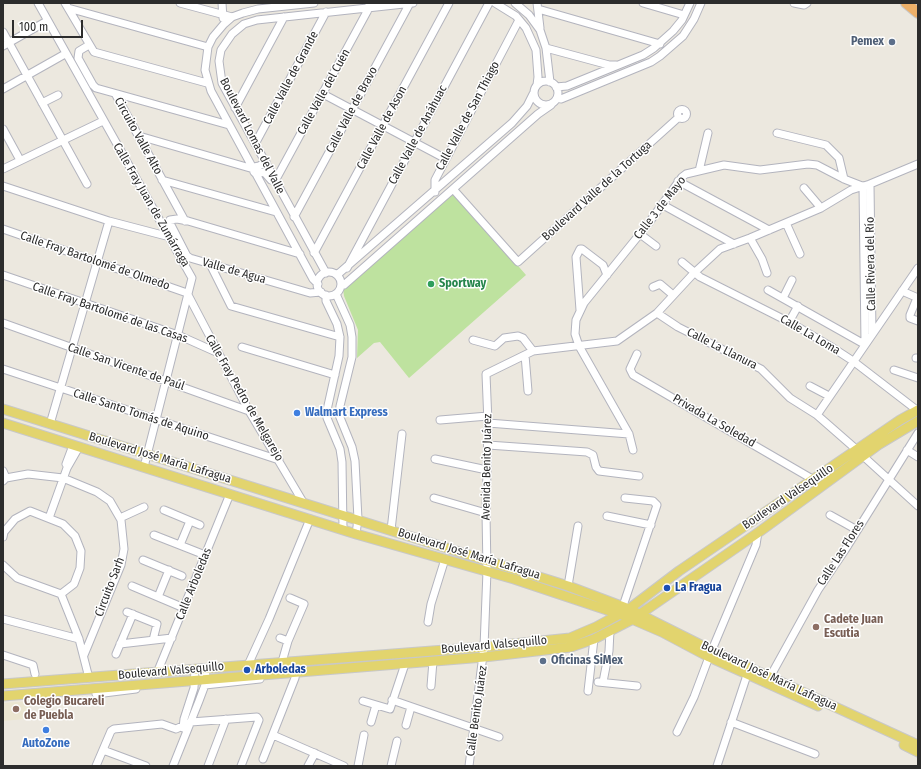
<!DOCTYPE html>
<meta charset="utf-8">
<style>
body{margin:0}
#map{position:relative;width:921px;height:769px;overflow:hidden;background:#ece8df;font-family:"Fira Sans Condensed",sans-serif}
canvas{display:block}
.frame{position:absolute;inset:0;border:4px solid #2c2c2c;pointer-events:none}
.scale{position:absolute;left:12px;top:20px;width:71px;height:18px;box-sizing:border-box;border:2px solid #2c2c2c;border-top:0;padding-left:5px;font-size:12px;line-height:14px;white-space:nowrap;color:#2c2c2c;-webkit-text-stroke:3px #fff;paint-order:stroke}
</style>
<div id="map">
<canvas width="921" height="769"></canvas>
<div class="frame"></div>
<div class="scale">100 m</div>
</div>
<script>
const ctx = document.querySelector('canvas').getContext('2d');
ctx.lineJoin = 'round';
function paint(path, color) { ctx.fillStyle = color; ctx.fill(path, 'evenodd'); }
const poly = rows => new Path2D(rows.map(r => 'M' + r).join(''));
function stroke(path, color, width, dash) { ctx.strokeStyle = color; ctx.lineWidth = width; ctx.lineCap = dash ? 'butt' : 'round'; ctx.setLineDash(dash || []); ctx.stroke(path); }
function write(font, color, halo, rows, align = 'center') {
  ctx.font = font + ' "Fira Sans Condensed",sans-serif'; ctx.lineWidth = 3; ctx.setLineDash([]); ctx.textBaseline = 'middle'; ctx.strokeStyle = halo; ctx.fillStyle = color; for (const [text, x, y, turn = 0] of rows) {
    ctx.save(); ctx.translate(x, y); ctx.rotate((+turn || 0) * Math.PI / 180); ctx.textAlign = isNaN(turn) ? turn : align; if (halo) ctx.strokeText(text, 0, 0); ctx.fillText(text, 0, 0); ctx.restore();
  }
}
paint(poly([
 [32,701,25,719,3,721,3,703]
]), '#ebe6d1');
paint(poly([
 [453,191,526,275,409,378,380,342,374,343,357,358,358,330,344,296,343,288]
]), '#bee29f');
const minor = poly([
 [38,3,192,278,144,467],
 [65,3,94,52,207,83],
 [180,3,232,17],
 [222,3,223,18],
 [314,3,258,9,243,13,232,17,224,24,213,37,208,47,205,70,211,91,313,279,318,284],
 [495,3,516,16,526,28,536,50,538,77,537,85],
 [515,3,529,15,540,30,546,48,550,82],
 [537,3,540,28],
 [643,3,684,15],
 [794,3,804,5,807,3],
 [68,8,208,47],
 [538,9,660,44],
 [3,32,87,184],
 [89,45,79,51,78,58,93,85,96,88,229,125],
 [3,46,47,21],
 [546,48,609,65,616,65],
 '534 93a12 12 0 1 1 24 0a12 12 0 1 1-24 0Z',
 [556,87,567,86,643,55,654,48,673,31,682,20,690,3],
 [3,89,65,54],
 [323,94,446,159],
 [116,95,185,221],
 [557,98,561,99,651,62,660,56,683,36,694,19,701,3],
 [42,103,58,95],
 [235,108,284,17],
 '677.5 114a4.5 4.5 0 1 1 9 0a4.5 4.5 0 1 1-9 0Z',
 [3,129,20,160],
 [777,133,826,145,839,158,844,179],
 [139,136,250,168,259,166,266,162],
 [255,144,326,12],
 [3,169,103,121],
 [699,171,708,133],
 [254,172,256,174,264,172,271,180,275,181,369,8,369,4],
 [162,180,276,212],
 [678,181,769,230],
 [870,184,872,333],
 [3,186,109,221,170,237],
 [863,186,865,343],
 [804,188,821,208],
 [453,189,518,262,679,117],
 [435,192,435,180,519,20],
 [663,205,734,244],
 [294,217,410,3],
 [786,223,800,254],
 [3,229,187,293],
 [640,234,656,246],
 [750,238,762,259,767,273],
 [314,253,449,3],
 [300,254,188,221,177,219,170,220,170,223,187,256,190,258,310,293,321,292],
 [682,262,700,277,793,324,830,346,853,361,918,411],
 [210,264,231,306,340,337],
 [347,268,489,3],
 '317 284a12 12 0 1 1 24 0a12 12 0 1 1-24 0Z',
 [326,273,222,83,219,61,221,50,232,34,244,24,257,20,413,3],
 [3,275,178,335,216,352],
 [337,275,512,123,527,106,533,94],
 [341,285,344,285,538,114,551,105],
 [653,287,660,284,673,295],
 [768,290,864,344],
 [902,291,918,298],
 [187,293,249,411,303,502],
 [336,294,350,325,352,337,352,357,340,406,339,415,352,447,355,461,358,519,356,534],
 [326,295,326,301,337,324,340,337,339,356,327,410,327,418,340,449,342,462,343,529],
 [783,298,792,280],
 [917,298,910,315,910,318,918,321],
 [580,310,576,257,580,249,582,249,603,265,607,275],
 [657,313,678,327,761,369,790,398,817,415,857,450],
 [789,322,798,306],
 [3,323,249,411],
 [473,340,495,346,504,338,518,336,523,338,533,351],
 [242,347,335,375],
 [637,354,630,369,633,375,814,480],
 [525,355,528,391],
 [916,358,918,358],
 [3,369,279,460],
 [894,370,918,378],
 [810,386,829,396],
 [817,415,918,268],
 [440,420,488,416],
 [488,423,629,434],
 [50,424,109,221],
 [488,445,587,452,593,455,596,467,599,471,639,476],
 [633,450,629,434,579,346,575,334,576,320,584,303,648,224,682,177,686,174,724,165,760,170,808,164,817,165,844,179,862,186],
 [907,450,918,457],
 [863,456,918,506],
 [435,459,487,470],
 [66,464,72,448,74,445],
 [3,471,6,478],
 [3,481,6,478,28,474,63,478,97,492,110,501,121,520,124,549,121,565,84,655],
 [434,498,486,513],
 [164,510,200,525],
 [830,515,857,530],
 [607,516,651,525],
 [49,518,67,468,79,447],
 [120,518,144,507],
 [391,530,402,434],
 [154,535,205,555],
 [3,537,4,532,15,519,30,511,63,524,75,536,81,551,80,568,74,584,61,594],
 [180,545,190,521],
 [143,560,182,576],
 [3,565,17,578,61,594],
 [132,586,184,608],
 [568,586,578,526],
 [61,594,79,639,89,678],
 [158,597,169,570],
 [623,606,657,505,653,501,625,498],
 [127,612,157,624,153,640],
 [3,619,79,639],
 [428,622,431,604,445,559],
 [280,638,288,641],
 [120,644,172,638],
 [116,654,133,614],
 [3,655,33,665,35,674],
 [282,662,288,641,304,604,290,598],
 [248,665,269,619,310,519],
 [157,673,230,494],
 [770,677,818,590,845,550,918,433],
 [598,682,637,686],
 [603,682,609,651,610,631],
 [205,685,260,679],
 [431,686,433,661],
 [588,691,594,639],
 [96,694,136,689],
 [392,700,499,737],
 [363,701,390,709,405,664],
 [371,722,376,705],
 [731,722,815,754],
 [406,725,411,707],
 [183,728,184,719,194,688,195,669],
 [677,732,694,697,709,657,756,545,758,532],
 [273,735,344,766],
 [103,750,146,766],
 [263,759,295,678,296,672],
 [96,766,111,731,114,729,162,724,176,729,191,722,257,717,259,720,241,766],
 [173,766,199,701,205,685,206,668],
 [208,766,226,719],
 [308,766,315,753],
 [358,766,364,735],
 [391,766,397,741],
 [469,766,484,647,487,571,486,513,488,423,486,374,533,351,617,341,657,313,694,273,720,249,750,238,821,208,851,190,870,184,918,164],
 [717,766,749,669]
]);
const major = poly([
 [3,409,568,586,629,609,711,650,918,745],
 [3,423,356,534,514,579,625,616,662,632,709,657,818,706],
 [3,684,484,647,570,638,596,627,629,609,679,571,900,420,918,410],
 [3,696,484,657,571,647,594,639,633,619,759,532,878,445,918,421],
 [904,745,918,752]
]);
const highway = poly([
 [906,3,918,13]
]);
stroke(minor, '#b3b4be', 9);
stroke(major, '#c8c8c8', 11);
stroke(highway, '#c8c8c8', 12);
stroke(minor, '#fff', 7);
stroke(major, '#e2d46e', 9);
stroke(highway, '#edb069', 10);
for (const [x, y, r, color] of [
 [892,42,4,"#5c6f8a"],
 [431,284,4,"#2e9e5b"],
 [297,413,4,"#3f7fe0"],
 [667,588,4,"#1a4fb4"],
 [816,627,4,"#8d6e63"],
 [543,661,4,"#5c6f8a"],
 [247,670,4,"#1a4fb4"],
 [16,709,4,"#8d6e63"],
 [46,730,4,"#3f7fe0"]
]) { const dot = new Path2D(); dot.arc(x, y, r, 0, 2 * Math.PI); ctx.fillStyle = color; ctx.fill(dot); stroke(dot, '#fff', 1.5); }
write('bold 12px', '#4e5e75', '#fff', [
 ["Pemex",884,42],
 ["Oficinas SiMex",551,661,"left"]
], 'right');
write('12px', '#2c2c2c', '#fff', [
 ["Calle Valle de Grande",291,78,-62],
 ["Calle Valle del Cuén",324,92,-61],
 ["Calle Valle de Bravo",352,110,-62],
 ["Calle Valle de San Thiago",468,116,-62],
 ["Calle Valle de Ason",382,128,-62],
 ["Calle Valle de Anáhuac",418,135,-62],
 ["Circuito Valle Alto",138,136,61],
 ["Boulevard Lomas del Valle",252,136,63],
 ["Boulevard Valle de la Tortuga",597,191,-42],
 ["Calle Fray Juan de Zumárraga",151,205,60],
 ["Calle 3 de Mayo",660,208,-52],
 ["Calle Fray Bartolomé de Olmedo",95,261,19],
 ["Calle Rivera del Río",871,264,-91],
 ["Valle de Agua",234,271,16],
 ["Calle Fray Bartolomé de las Casas",110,313,19],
 ["Calle La Loma",810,335,30],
 ["Calle La Llanura",722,349,27],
 ["Calle San Vicente de Paúl",126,367,19],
 ["Calle Fray Pedro de Melgarejo",244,398,60],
 ["Calle Santo Tomás de Aquino",141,415,18],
 ["Privada La Soledad",714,421,30],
 ["Boulevard José María Lafragua",160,458,17],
 ["Avenida Benito Juárez",487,467,-89],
 ["Boulevard Valsequillo",788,497,-34],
 ["Calle Las Flores",841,553,-57],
 ["Boulevard José María Lafragua",469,554,17],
 ["Calle Arboledas",194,584,-68],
 ["Circuito Sarh",110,587,-69],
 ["Boulevard Valsequillo",494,645,-5],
 ["Boulevard Valsequillo",171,671,-5],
 ["Boulevard José María Lafragua",769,676,25],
 ["Calle Benito Juárez",477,711,-82]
]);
write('bold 12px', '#27864d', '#fff', [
 ["Sportway",439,284]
], 'left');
write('bold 12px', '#366cbe', '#fff', [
 ["Walmart Express",305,413],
 ["AutoZone",46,744,"center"]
], 'left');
write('bold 12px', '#164399', '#fff', [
 ["La Fragua",675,588],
 ["Arboledas",255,670]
], 'left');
write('bold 12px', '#785e54', '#fff', [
 ["Cadete Juan",824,620],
 ["Escutia",824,634],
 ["Colegio Bucareli",24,702],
 ["de Puebla",24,716]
], 'left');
</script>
